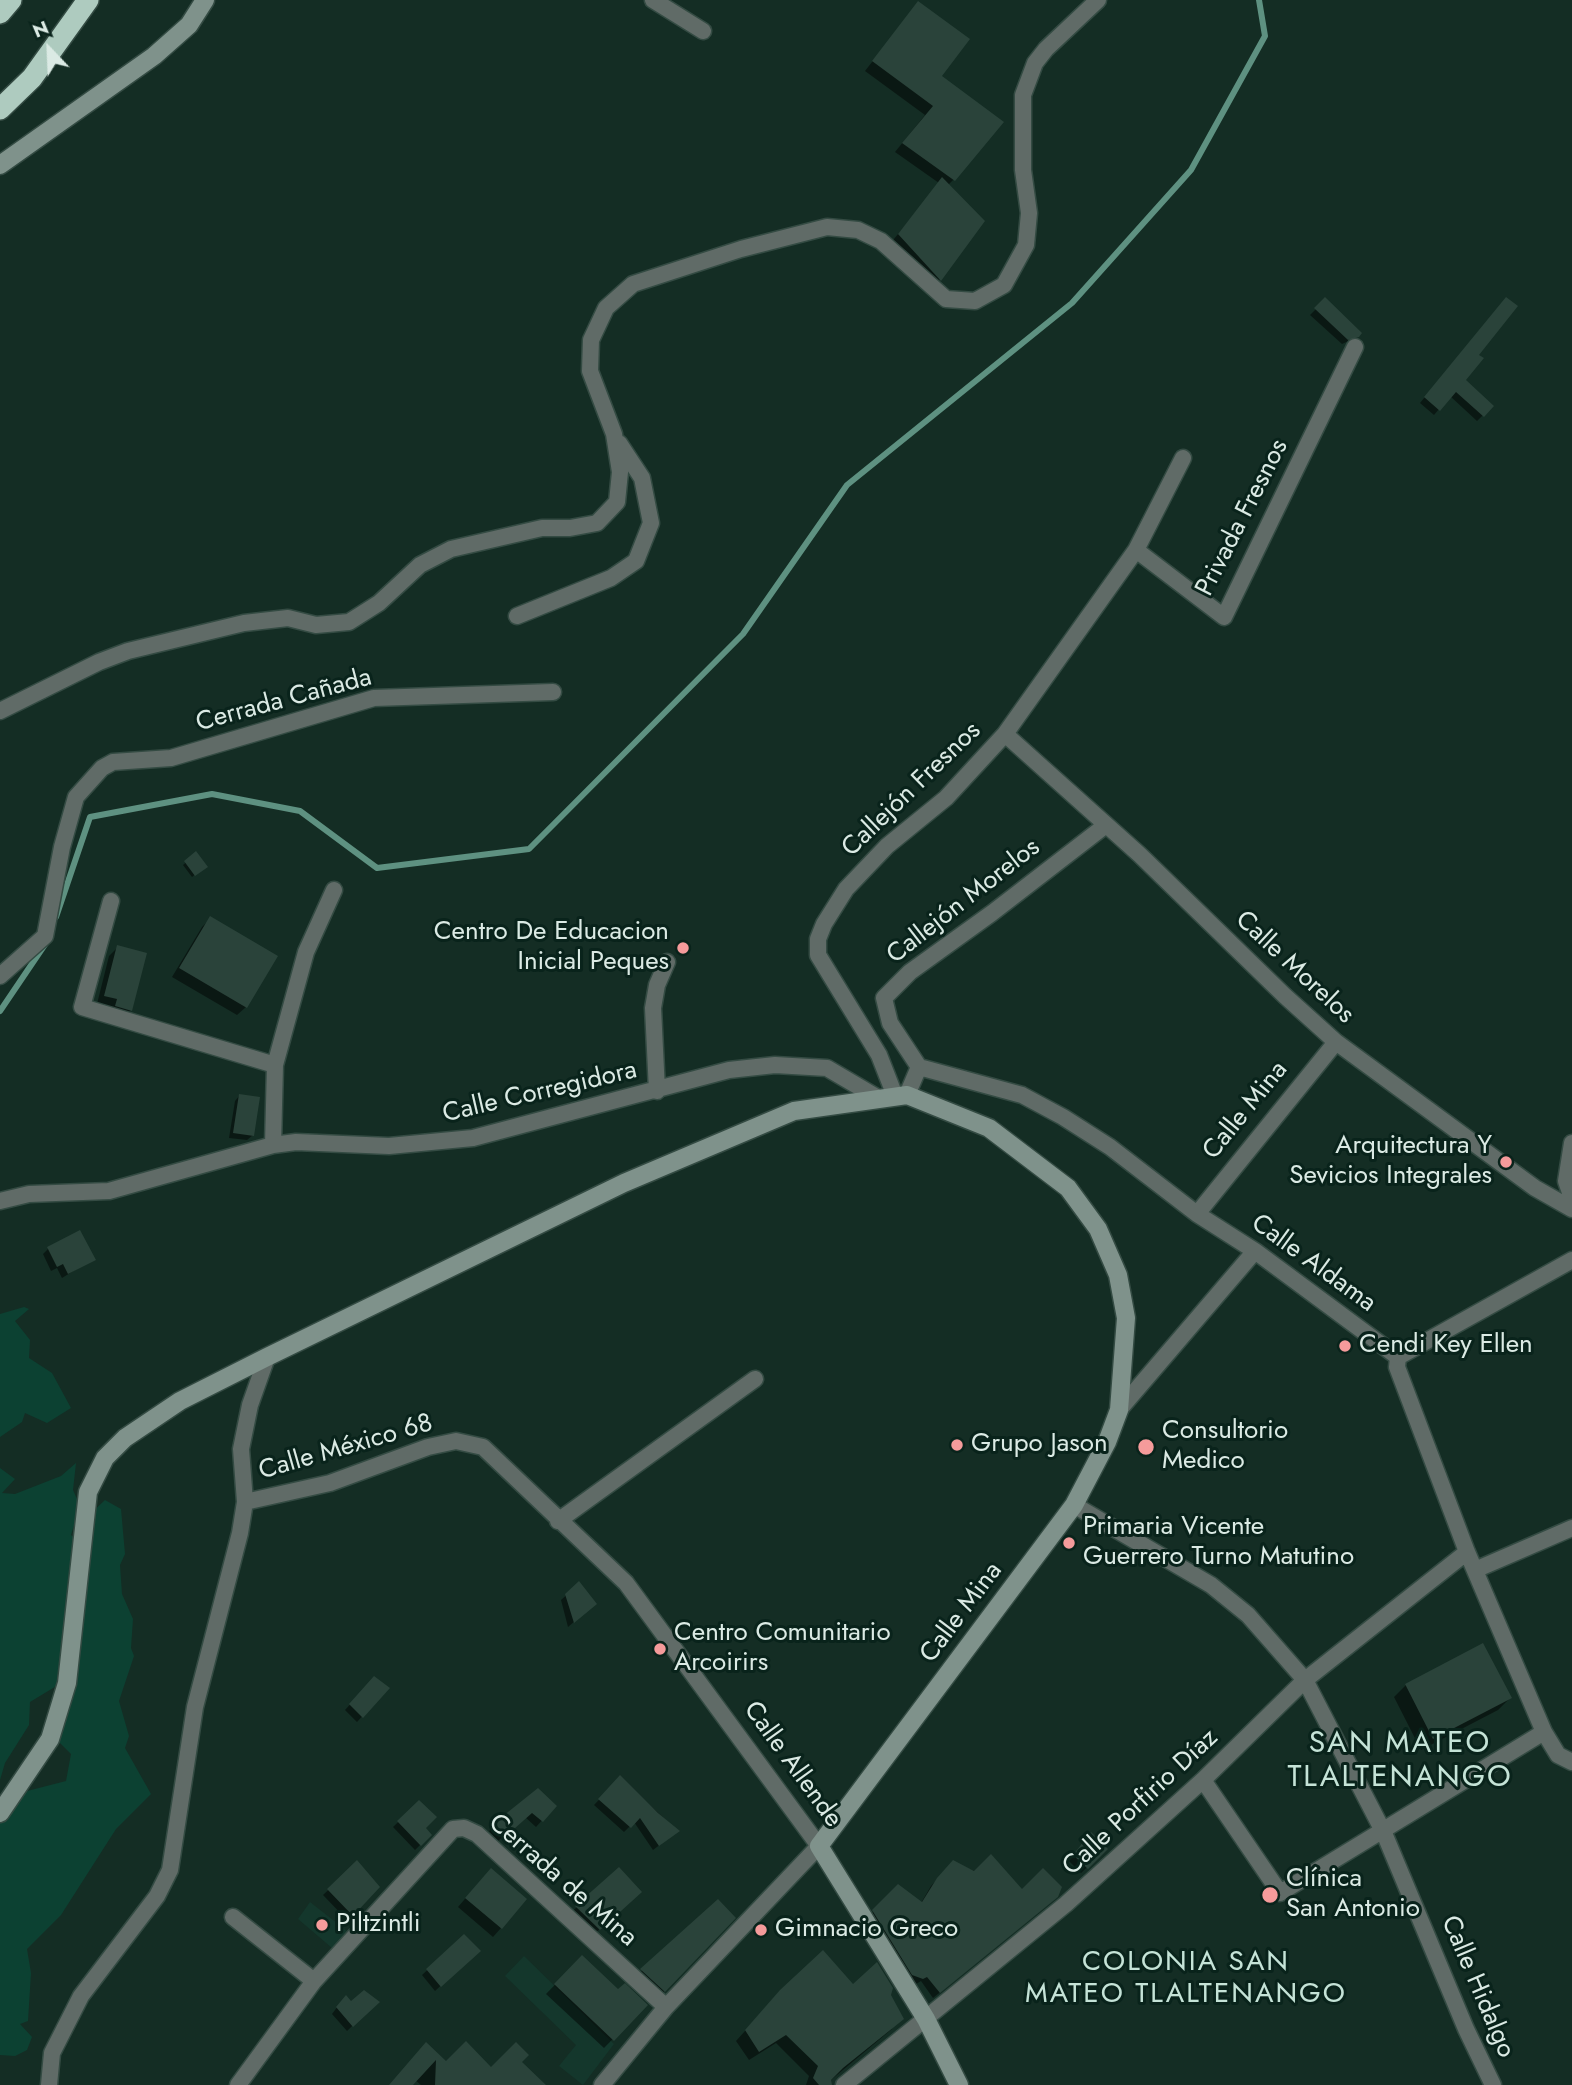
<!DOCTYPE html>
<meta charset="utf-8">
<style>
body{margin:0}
#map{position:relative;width:1572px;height:2085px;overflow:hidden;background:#142d24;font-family:Jost,sans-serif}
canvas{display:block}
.north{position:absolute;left:14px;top:14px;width:70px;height:70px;-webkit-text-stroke:5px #09231b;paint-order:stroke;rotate:337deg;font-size:19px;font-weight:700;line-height:28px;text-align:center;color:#dbeae4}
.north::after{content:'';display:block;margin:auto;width:24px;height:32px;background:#dbeae4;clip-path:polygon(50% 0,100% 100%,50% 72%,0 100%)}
</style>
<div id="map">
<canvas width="1572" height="2085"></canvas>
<div class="north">N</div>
</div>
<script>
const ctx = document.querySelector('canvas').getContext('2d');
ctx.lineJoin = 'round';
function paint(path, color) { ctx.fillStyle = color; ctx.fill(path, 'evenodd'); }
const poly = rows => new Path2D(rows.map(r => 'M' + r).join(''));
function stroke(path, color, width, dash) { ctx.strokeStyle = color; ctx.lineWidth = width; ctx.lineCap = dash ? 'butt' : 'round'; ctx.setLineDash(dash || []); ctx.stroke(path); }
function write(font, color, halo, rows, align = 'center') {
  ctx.font = font + ' Jost,sans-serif'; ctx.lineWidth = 6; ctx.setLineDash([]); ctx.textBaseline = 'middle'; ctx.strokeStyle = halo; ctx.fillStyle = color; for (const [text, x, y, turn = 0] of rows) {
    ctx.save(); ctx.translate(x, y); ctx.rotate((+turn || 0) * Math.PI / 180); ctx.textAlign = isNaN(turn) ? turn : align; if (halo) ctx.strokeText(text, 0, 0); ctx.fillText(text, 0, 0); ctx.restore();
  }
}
paint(poly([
 [310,1902,347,1931,332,1948,298,1919],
 [524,1956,614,2044,583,2085,559,2066,576,2045,505,1976]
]), '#14372c');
paint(poly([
 [24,1307,29,1309,15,1321,30,1340,29,1358,52,1373,71,1408,47,1423,25,1413,22,1422,0,1437,0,1314],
 [76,1463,73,1490,80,1506,71,1535,83,1545,85,1519,105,1500,121,1509,125,1554,120,1565,122,1594,133,1619,131,1648,134,1656,119,1701,129,1736,125,1748,151,1794,116,1829,61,1915,27,1949,31,1973,28,2021,20,2024,32,2037,27,2050,15,2056,0,2055,0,1798,66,1781,71,1754,55,1738,63,1682,30,1702,29,1725,5,1763,0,1780,0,1468,15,1479,2,1493,15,1494,61,1476]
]), '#0c4132');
paint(poly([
 [918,3,939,77,954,179,948,185,940,279,932,288,890,244,939,183,895,152,925,115,865,71],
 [1325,300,1360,333,1355,338,1342,344,1310,315],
 [1501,304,1464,380,1492,406,1477,421,1450,396,1434,415,1420,403],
 [196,854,206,866,192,877,183,865],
 [210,919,246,1007,237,1015,172,977,202,927],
 [118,947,131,1010,122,1019,97,1004,109,956],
 [240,1095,253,1135,247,1140,229,1138,235,1101],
 [48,1249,93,1259,62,1278,57,1268,51,1271,43,1254],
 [579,1584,589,1609,568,1627,561,1600],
 [374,1678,388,1688,357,1722,345,1710],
 [1406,1685,1510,1698,1498,1710,1421,1750,1394,1697],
 [620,1778,678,1831,653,1850,634,1822,624,1832,594,1805],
 [538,1790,555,1806,536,1827,525,1817,498,1841,489,1831],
 [419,1802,424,1828,430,1835,415,1850,393,1827],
 [1086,1840,1106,1849,1081,1873,1069,1861],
 [953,1862,1050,1903,933,1998,921,1981,916,1984,906,1981,867,1918,898,1886,921,1903,931,1886],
 [357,1863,378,1887,347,1920,323,1895],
 [619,1870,632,1900,591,1937,568,1915],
 [482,1879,501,1928,493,1937,458,1907],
 [718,1901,734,1918,656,2000,633,1979],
 [464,1936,478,1951,435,1991,422,1975],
 [582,1957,618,1992,646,2005,604,2048,546,1994],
 [852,1987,889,1995,892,2029,825,2085,806,2085,809,2076,776,2043,749,2060,736,2041,771,2002],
 [341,2002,351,2003,377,2002,347,2031,332,2014],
 [420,2051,446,2063,491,2069,520,2062,530,2085,421,2085,415,2080,410,2085,390,2085]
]), '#0007');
stroke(poly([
 [56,917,90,817,212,794,300,811,377,868,529,849,743,634,847,485,1072,303,1191,170,1265,36,1259,0],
 [0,1011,46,943]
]), '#5e9181', 6);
paint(poly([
 [918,1,970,39,942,76,1004,122,955,181,902,143,933,106,872,61],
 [942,177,985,221,941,281,898,234],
 [1325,297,1362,333,1359,337,1348,340,1314,308],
 [1506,297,1518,306,1479,355,1484,358,1466,380,1494,406,1484,417,1456,392,1440,411,1424,397],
 [196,851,208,867,195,876,184,861],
 [210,916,278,956,247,1008,179,968],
 [117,945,147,953,132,1011,115,1006,117,999,104,996],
 [239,1094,260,1097,254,1136,233,1133],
 [80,1230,96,1260,68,1274,63,1264,57,1267,47,1247],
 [579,1581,597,1604,574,1623,565,1594],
 [1483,1643,1512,1698,1433,1739,1405,1684],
 [374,1676,390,1688,363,1718,349,1704],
 [620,1775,658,1813,680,1831,659,1846,640,1818,631,1828,598,1799],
 [538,1788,557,1806,543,1822,532,1813,505,1837,493,1824],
 [419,1800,437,1817,426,1828,432,1835,421,1846,397,1821],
 [1091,1832,1108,1849,1088,1869,1073,1855],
 [991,1854,1022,1889,1043,1868,1062,1887,1058,1897,940,1993,927,1977,923,1979,912,1975,872,1910,898,1884,922,1902,937,1878,953,1860,974,1871],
 [357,1860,380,1887,353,1916,327,1889],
 [619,1867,642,1892,600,1930,575,1906],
 [491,1868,527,1899,502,1929,465,1898],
 [718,1899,736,1918,665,1992,640,1969],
 [464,1934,481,1951,441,1987,426,1969],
 [823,1950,853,1984,877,1962,893,1988,891,1995,904,2019,843,2068,831,2080,832,2085,819,2085,813,2078,818,2066,786,2035,759,2052,745,2030,780,1990],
 [582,1955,618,1989,625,1983,648,2005,614,2041,554,1984],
 [364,1990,380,2002,353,2027,336,2007,346,1995,351,2001],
 [466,2041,491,2067,516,2042,529,2055,522,2062,546,2085,435,2085,436,2060,413,2085,389,2085,426,2042,446,2061]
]), '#2a433a');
const street = poly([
 [653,0,703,31],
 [1136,550,1224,617,1355,347],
 [517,616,611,578,636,561,651,523,642,478,619,443],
 [0,711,99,662,128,651,244,623,288,618,316,625,349,622,379,603,420,565,451,549,542,528,570,528,597,523,617,502,620,472,614,434,590,371,591,340,606,308,633,284,741,249,827,227,858,230,881,241,946,299,975,301,1004,285,1026,245,1029,213,1023,170,1023,95,1035,63,1046,49,1098,0],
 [1005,734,1140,855,1285,996,1336,1042,1535,1188,1572,1209],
 [111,901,82,1007,275,1065],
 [0,976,45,936,62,847,76,797,102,768,113,762,171,758,374,698,553,692],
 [919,1067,1022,1095,1063,1117,1110,1147,1197,1214,1255,1251,1398,1357,1397,1367,1467,1552,1544,1732,1558,1755,1572,1762],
 [919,1067,890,1023,884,998,910,972,992,913,1106,825],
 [657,1091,653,1008,657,985,667,962],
 [907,1095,919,1067],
 [895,1096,879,1055,818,955,818,939,824,924,846,889,887,846,946,798,1005,734,1136,550,1183,458],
 [1572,1143,1566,1181,1572,1198],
 [273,1145,275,1065,306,952,334,890],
 [0,1201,29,1194,109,1191,273,1145,296,1142,389,1146,473,1138,729,1070,775,1065,827,1068,878,1098],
 [1197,1214,1336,1042],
 [1398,1357,1572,1260],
 [1119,1410,1255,1251],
 [245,1502,330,1483,428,1447,456,1441,483,1447,626,1583,819,1846,666,2007,602,2085],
 [1074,1505,1211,1585,1248,1615,1305,1680,1384,1833,1466,2029,1493,2085],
 [558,1521,755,1379],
 [1475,1570,1572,1528],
 [1203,1780,1280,1893,1544,1732],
 [233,1917,314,1981],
 [49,2085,52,2053,81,1996,157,1896,170,1870,195,1707,240,1533,245,1502,241,1449,250,1405,267,1357],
 [238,2085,314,1981,453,1829,464,1828,477,1834,666,2007],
 [844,2085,1066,1904,1203,1780,1305,1680,1467,1552]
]);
const secondary = poly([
 [0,165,154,56,189,25,205,0],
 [0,1813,50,1739,67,1683,88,1492,105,1458,125,1438,180,1401,267,1357,624,1183,794,1111,907,1095,989,1128,1068,1188,1098,1229,1118,1275,1126,1318,1119,1410,1107,1442,1074,1505,819,1846,926,2019,959,2085]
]);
const highway = poly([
 [0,13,11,0],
 [0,109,32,78,88,0]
]);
stroke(street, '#344b43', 19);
stroke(secondary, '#344b43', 21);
stroke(highway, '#344b43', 24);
stroke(street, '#606b67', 16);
stroke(secondary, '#7f928b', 18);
stroke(highway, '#aecbbf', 21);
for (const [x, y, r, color] of [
 [683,948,7,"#f59b9b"],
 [1506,1162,7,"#f59b9b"],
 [1345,1346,7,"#f59b9b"],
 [957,1445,7,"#f59b9b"],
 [1146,1447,9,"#f59b9b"],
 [1069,1543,7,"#f59b9b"],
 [660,1649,7,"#f59b9b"],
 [1270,1895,9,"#f59b9b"],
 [322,1925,7,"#f59b9b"],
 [761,1930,7,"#f59b9b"]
]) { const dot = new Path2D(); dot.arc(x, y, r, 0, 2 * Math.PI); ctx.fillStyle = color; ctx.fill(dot); stroke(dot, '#09231b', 2.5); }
write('26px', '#dbeae4', '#09231b', [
 ["Privada Fresnos",1243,518,-63],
 ["Cerrada Cañada",284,701,-15],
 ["Callejón Fresnos",912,790,-44],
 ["Callejón Morelos",964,902,-38],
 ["Calle Morelos",1294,968,43],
 ["Calle Corregidora",540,1093,-13],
 ["Calle Mina",1246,1111,-51],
 ["Calle Aldama",1313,1264,36],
 ["Calle México 68",346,1448,-16],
 ["Calle Mina",962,1613,-53],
 ["Calle Allende",792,1765,54],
 ["Calle Porfirio Díaz",1141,1803,-43],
 ["Cerrada de Mina",562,1881,41],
 ["Calle Hidalgo",1477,1987,67]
]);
write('26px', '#dbeae4', '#09231b', [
 ["Centro De Educacion",669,933,"right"],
 ["Inicial Peques",669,963,"right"],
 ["Arquitectura Y",1492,1147,"right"],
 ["Sevicios Integrales",1492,1177,"right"],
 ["Cendi Key Ellen",1359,1346],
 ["Consultorio",1162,1432],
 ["Medico",1162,1462],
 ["Grupo Jason",971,1445],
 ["Primaria Vicente",1083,1528],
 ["Guerrero Turno Matutino",1083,1558],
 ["Centro Comunitario",674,1634],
 ["Arcoirirs",674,1664],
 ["Clínica",1286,1880],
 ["San Antonio",1286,1910],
 ["Piltzintli",336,1925],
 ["Gimnacio Greco",775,1930]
], 'left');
ctx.letterSpacing = '2px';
write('28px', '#c5e3d7', '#09231b', [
 ["COLONIA SAN",1186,1963],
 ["MATEO TLALTENANGO",1186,1995]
]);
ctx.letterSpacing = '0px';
ctx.letterSpacing = '2px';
write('30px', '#c5e3d7', '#09231b', [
 ["SAN MATEO",1400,1745],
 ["TLALTENANGO",1400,1779]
]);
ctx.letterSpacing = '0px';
</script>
